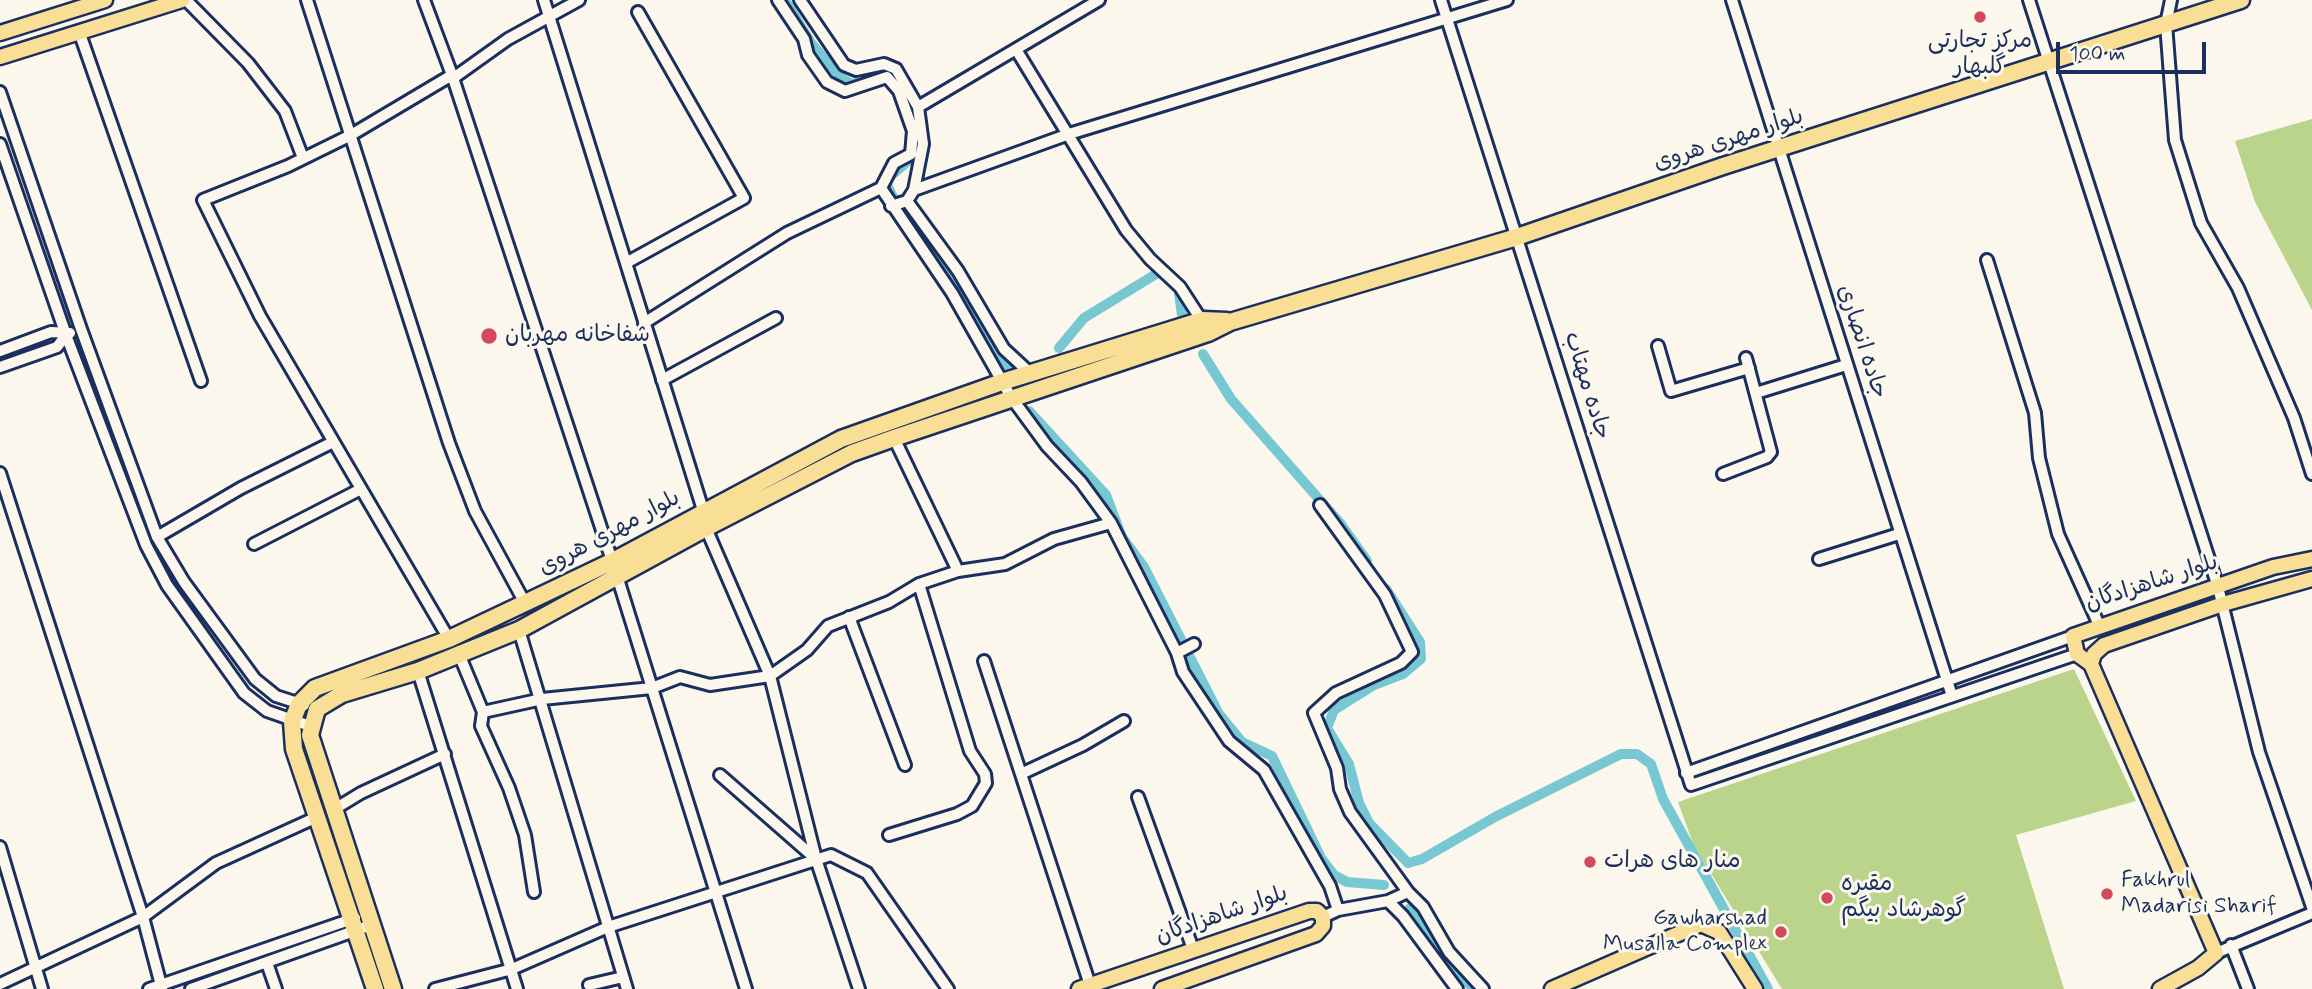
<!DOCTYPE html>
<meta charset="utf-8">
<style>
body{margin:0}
#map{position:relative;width:2312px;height:989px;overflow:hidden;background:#fbf7ec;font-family:Mynerve,sans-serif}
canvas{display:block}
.scale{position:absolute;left:2056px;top:42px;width:150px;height:32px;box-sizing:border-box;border:4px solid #1b2f5e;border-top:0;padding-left:9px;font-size:21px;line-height:24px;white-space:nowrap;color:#1b2f5e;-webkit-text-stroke:5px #fbf7ec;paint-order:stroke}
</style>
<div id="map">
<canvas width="2312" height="989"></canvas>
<div class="scale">100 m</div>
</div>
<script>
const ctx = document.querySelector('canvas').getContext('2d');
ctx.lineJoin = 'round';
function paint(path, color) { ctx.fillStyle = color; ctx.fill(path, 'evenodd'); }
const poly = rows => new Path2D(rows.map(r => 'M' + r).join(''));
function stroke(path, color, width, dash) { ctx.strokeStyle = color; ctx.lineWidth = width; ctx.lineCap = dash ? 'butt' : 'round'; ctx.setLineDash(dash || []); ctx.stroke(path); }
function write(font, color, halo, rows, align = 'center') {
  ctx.font = font + ' Mynerve,"Playpen Sans Arabic",sans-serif'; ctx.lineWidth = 6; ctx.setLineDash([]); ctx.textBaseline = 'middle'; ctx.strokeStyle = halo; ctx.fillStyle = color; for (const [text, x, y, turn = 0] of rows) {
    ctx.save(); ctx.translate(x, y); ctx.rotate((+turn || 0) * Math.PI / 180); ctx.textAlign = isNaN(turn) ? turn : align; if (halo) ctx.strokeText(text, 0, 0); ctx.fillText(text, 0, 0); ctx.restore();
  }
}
paint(poly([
 [2312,119,2312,310,2255,202,2235,141],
 [2074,669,2136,801,2016,835,2064,989,1782,989,1694,846,1678,802]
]), '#bbd48b');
stroke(poly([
 [785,0,811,43,840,77,852,84,863,81],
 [896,203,885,181,915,155],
 [904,216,946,267,979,323,994,358],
 [1059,348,1084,318,1161,271,1178,286,1182,315],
 [991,353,1010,368],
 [1203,354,1231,399,1340,523,1367,561],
 [1029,411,1106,495,1122,537,1144,567,1219,714,1242,742,1272,756,1321,858,1334,875,1347,882,1384,885],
 [1386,589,1420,642,1421,659,1403,674,1374,685,1334,710,1327,728,1349,764,1359,803,1369,823,1408,863,1422,859,1495,817,1621,754,1637,754,1651,764,1663,799,1768,989],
 [1410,908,1447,965,1475,989]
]), '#78c8d4', 10);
const minor = poly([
 [186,0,248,63,285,111,303,158],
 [307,0,449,443,475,511,525,603],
 [424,0,452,75,618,579,746,989],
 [544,0,703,510],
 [778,0,804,39,808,55,827,82,845,91,887,77,899,91,913,131,911,154,894,163,881,188,952,293,1011,397,1047,446,1081,482,1111,523,1177,653,1183,672,1229,741,1264,770,1330,886,1338,910],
 [800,0,844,65,856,70,884,64,896,69,918,107,923,144,914,190,907,201,891,206],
 [1441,0,1691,785,2077,654],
 [1732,0,1952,696],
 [2029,0,2218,587,2259,752,2312,907],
 [2171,0,2166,24,2175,140,2201,223,2238,288,2294,418,2312,474],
 [80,34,201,381],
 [1017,51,1126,230,1150,259,1180,287,1204,324],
 [452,79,508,39,579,0],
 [0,92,81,329,157,537,184,582,255,679,276,696,304,705],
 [918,107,1099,0],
 [0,144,66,335,146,545,167,585,244,693,267,711,310,726],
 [914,190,1069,134,1507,0],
 [907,201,958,271,1004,349,1030,373],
 [1987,260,2035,413,2039,458,2058,534,2099,625],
 [626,263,744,198,638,12],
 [644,323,787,233,881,188],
 [1658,346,1671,391,1749,368],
 [0,351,51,332,70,333],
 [0,367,57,347,66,335],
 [662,380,776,318],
 [1756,393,1846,365],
 [894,438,958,571],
 [0,473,143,917,162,989],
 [1723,474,1767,457,1771,452,1746,358],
 [1320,505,1385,595,1412,652,1401,663,1336,693,1314,713,1337,768,1340,789,1350,812,1408,892,1423,907,1449,952,1483,989],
 [706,528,770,676,816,859,859,989],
 [157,537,241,488,333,442],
 [254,544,361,489],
 [1819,559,1899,534],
 [849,617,905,765],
 [519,630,627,989],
 [449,639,260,316,203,200,288,166,351,135,452,75],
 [1177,653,1194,644],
 [459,654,483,712],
 [984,661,1090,985],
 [418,671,517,989],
 [1023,773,1083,745,1124,721],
 [1686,773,2073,636],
 [720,775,816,859],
 [1138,797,1193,949],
 [333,810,361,793,445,754],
 [889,835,957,814,972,806,986,783,985,774,970,751,919,584],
 [0,847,42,989],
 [534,892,525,835,509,788,481,726,483,712,542,699,652,688,680,677,710,685,770,676,807,650,828,626,889,602,919,584,958,571,1005,564,1054,539,1111,523],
 [1388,901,1403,916,1457,989],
 [1323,917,1338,910,1388,901,1408,892],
 [2231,945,2248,989],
 [2216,953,2312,913],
 [267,963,276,989],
 [0,984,143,917,216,863,317,817],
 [589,985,623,977],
 [149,989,355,918],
 [191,989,371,925],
 [435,989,512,969,608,927,831,855,867,873,948,989]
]);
const major = poly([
 [0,33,105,0],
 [0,57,182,0],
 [2091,664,2216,953,2198,968,2160,989],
 [2091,664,2077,654,2073,636,2273,567,2312,559],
 [2091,664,2094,654,2104,645,2223,604,2312,579],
 [1079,989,1309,911,1317,911,1323,917,1323,926,1316,934,1162,989],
 [1552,989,1701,924,1719,932,1755,989]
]);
const highway = poly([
 [375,989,294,749,292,722,299,704,315,688,449,639,525,603,611,562,841,439,1002,382,1203,320,1227,321],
 [393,989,310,735,317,709,342,694,418,671,519,630,706,528,852,453,894,438,1208,333,1230,322,1517,237,1723,166,2241,0]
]);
stroke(minor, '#1b2f5e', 16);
stroke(major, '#1b2f5e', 19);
stroke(highway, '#1b2f5e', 21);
stroke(minor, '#fbf7ec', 10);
stroke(major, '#f9df96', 14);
stroke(highway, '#f9df96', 16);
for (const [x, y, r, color] of [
 [1980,17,7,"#d1495b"],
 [489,336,9,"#d1495b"],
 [1590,862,7,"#d1495b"],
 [2107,894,7,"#d1495b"],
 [1827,898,7,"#d1495b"],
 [1781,932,7,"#d1495b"]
]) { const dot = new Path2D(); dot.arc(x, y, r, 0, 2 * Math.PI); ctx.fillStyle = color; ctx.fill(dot); stroke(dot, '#fbf7ec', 2.5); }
write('23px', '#1b2f5e', '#fbf7ec', [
 ["مرکز تجارتی",1980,42,"center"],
 ["گلبهار",1980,68,"center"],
 ["شفاخانه مهربان",505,336],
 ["منار های هرات",1604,862],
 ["Fakhrul",2121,881],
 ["Madarisi Sharif",2121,907],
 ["مقبره",1841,885],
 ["گوهرشاد بیگم",1841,911],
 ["Gawharshad",1767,919,"right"],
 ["Musalla Complex",1767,945,"right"]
], 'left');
write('23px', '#1b2f5e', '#fbf7ec', [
 ["بلوار مهری هروی",1729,141,-18],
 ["جاده انصاری",1861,342,72],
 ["جاده مهتاب",1586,386,73],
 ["بلوار مهری هروی",610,534,-28],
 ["بلوار شاهزادگان",2152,584,-18],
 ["بلوار شاهزادگان",1222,916,-19]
]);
</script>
